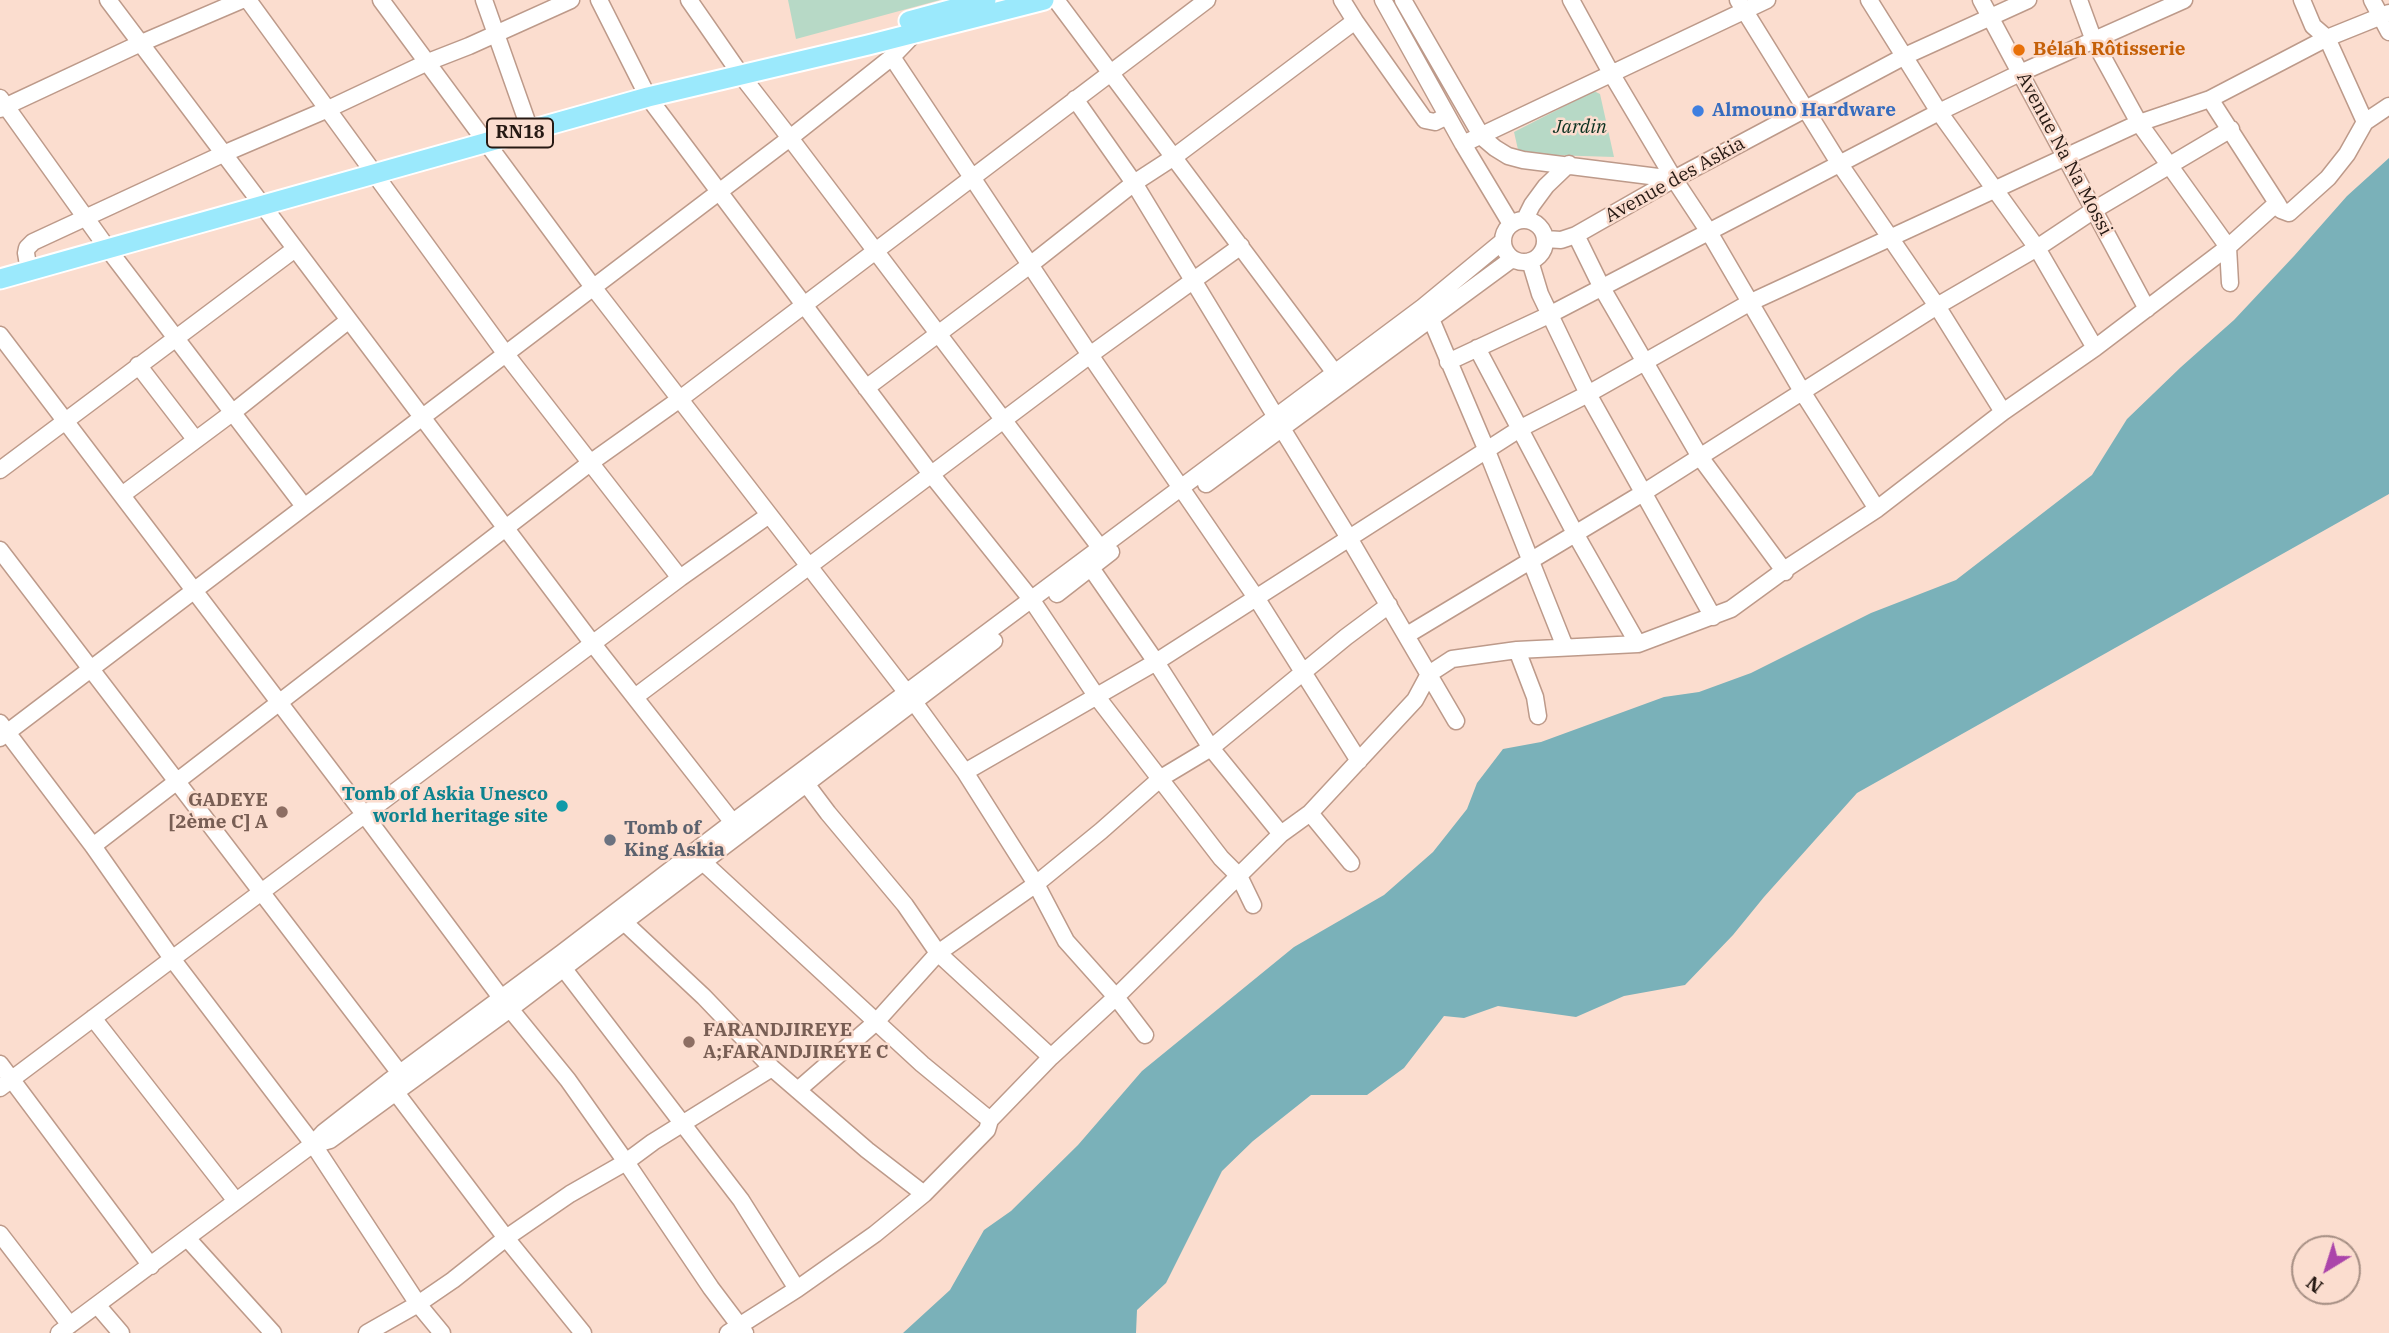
<!DOCTYPE html>
<meta charset="utf-8">
<style>
body{margin:0}
#map{position:relative;width:2389px;height:1333px;overflow:hidden;background:#fbddcf;font-family:"IBM Plex Serif",serif}
canvas{display:block}
.north{position:absolute;left:2291px;top:1235px;width:70px;height:70px;box-sizing:border-box;background:#fbddcf;border:2px solid #a68f84;border-radius:50%;rotate:218deg;font-size:19px;font-weight:700;line-height:28px;text-align:center;color:#261913}
.north::after{content:'';display:block;margin:auto;width:24px;height:32px;background:#ab45aa;clip-path:polygon(50% 0,100% 100%,50% 72%,0 100%)}
</style>
<div id="map">
<canvas width="2389" height="1333"></canvas>
<div class="north">N</div>
</div>
<script>
const ctx = document.querySelector('canvas').getContext('2d');
ctx.lineJoin = 'round';
function paint(path, color) { ctx.fillStyle = color; ctx.fill(path, 'evenodd'); }
const poly = rows => new Path2D(rows.map(r => 'M' + r).join(''));
function stroke(path, color, width, dash) { ctx.strokeStyle = color; ctx.lineWidth = width; ctx.lineCap = dash ? 'butt' : 'round'; ctx.setLineDash(dash || []); ctx.stroke(path); }
function write(font, color, halo, rows, align = 'center') {
  ctx.font = font + ' "IBM Plex Serif",serif'; ctx.lineWidth = 5; ctx.setLineDash([]); ctx.textBaseline = 'middle'; ctx.strokeStyle = halo; ctx.fillStyle = color; for (const [text, x, y, turn = 0] of rows) {
    ctx.save(); ctx.translate(x, y); ctx.rotate((+turn || 0) * Math.PI / 180); ctx.textAlign = isNaN(turn) ? turn : align; if (halo) ctx.strokeText(text, 0, 0); ctx.fillText(text, 0, 0); ctx.restore();
  }
}
paint(poly([
 [788,0,940,0,796,39],
 [1594,91,1600,94,1614,157,1519,154,1514,132]
]), '#b7d9c6');
paint(poly([
 [2389,158,2389,494,1857,793,1764,897,1733,935,1685,985,1624,996,1576,1017,1498,1006,1464,1018,1444,1016,1404,1068,1367,1095,1311,1095,1253,1141,1222,1171,1166,1283,1137,1310,1136,1333,903,1333,950,1290,984,1230,1011,1211,1078,1145,1142,1071,1294,947,1384,895,1433,852,1467,809,1477,783,1503,749,1541,742,1664,697,1699,692,1751,673,1871,613,1956,580,2092,475,2127,419,2181,367,2234,320,2294,256,2347,196]
]), '#7ab1b9');
const minor = poly([
 [108,0,593,644,738,829],
 [248,0,505,353,680,578],
 [381,0,593,287,914,702,965,772,1036,884,1066,941,1116,997,1145,1035],
 [484,0,530,130],
 [599,0,648,97,931,474,1031,599,1097,697,1221,858,1239,876,1253,905],
 [689,0,741,75,790,138,1105,554],
 [1056,0,1335,373],
 [1342,0,1355,21,1425,120,1435,122,1447,116],
 [1383,0,1463,144,1511,224],
 [1403,0,1482,137,1495,148,1508,156,1523,160,1674,179],
 [1571,0,1611,73,1674,179,1709,232,1803,393,1877,509],
 [1738,0,1839,163,1937,306,2003,412],
 [1869,0,1939,112,2037,248,2095,348],
 [1981,0,2147,309],
 [2079,0,2094,41,2139,123,2228,247,2230,283],
 [2302,0,2313,26,2327,38,2365,122],
 [2372,0,2389,32],
 [892,57,1090,355,1257,599,1359,761],
 [0,98,108,249,303,505],
 [1075,99,1134,183,1276,417],
 [2210,99,2277,203],
 [0,109,139,44,242,0],
 [1463,144,1767,0],
 [1525,219,1532,205,1546,186,1569,164],
 '1503 241a21 21 0 1 1 42 0a21 21 0 1 1-42 0Z',
 [1576,235,1602,288,1700,457,1785,572],
 [1545,239,1561,240,1576,235,1674,179,1905,56,2028,0],
 [1530,261,1540,294,1588,394,1713,617],
 [29,271,26,253,27,248,33,242,223,154,326,110,428,62,469,46,571,0],
 [1431,319,1487,451,1565,647],
 [0,335,364,814,502,999,568,1080,626,1162,711,1288,745,1333],
 [1477,348,1576,535,1638,644],
 [1448,362,1549,315,1939,112,2020,73,2184,0],
 [138,365,195,439],
 [866,388,1030,265,1134,183,1174,157,1355,21],
 [1281,427,1349,538,1456,721],
 [0,470,295,249],
 [1206,484,1512,259],
 [122,495,232,413,349,320],
 [0,550,405,1080],
 [1091,568,1156,662,1211,748,1281,834],
 [1057,594,1111,552],
 [1407,635,1643,493,1937,306,2037,248,2094,210,2231,129],
 [1517,650,1535,697,1538,716],
 [635,697,1090,355,1241,246],
 [0,723,93,846,173,960,313,1144,418,1304,442,1333],
 [0,738,790,138,892,57,916,32],
 [965,772,1156,662,1521,428,1588,394,1749,303,2139,123,2210,99,2327,38,2389,13],
 [807,785,828,813,905,905,938,953,1051,1057],
 [1310,813,1351,863],
 [93,846,590,463,680,399,1207,0],
 [704,863,922,1064,990,1120],
 [625,923,704,997,772,1068,867,1150,924,1194],
 [564,969,741,1200,797,1289],
 [93,1018,236,1201],
 [0,1064,151,1266],
 [391,1086,506,1238,583,1333],
 [0,1088,680,578,769,515],
 [799,1089,876,1022,938,953,1036,884,1101,831,1161,778,1211,748,1346,637,1389,605],
 [316,1144,330,1140,510,1009,994,641],
 [0,1234,70,1325],
 [187,1238,273,1333],
 [97,1305,121,1333],
 [59,1333,313,1144,324,1132,388,1082,562,953,733,822,1423,307,1503,241],
 [367,1333,418,1304,453,1280,506,1238,570,1194,626,1162,653,1142,772,1068],
 [728,1333,797,1289,875,1234,924,1194,987,1130,990,1120,1051,1057,1116,997,1281,834,1310,813,1415,700,1429,674,1452,659,1517,650,1638,644,1731,609,1790,566,1877,509,2003,412,2095,348,2228,247,2277,203,2281,210,2289,213,2328,178,2347,154,2365,122,2389,106]
]);
const major = poly([
 [909,21,986,0],
 [0,279,648,97,868,45,1044,0]
]);
stroke(minor, '#bd9a8a', 19);
stroke(major, '#fff', 23);
stroke(minor, '#fff', 16);
stroke(major, '#9be9fc', 19);
for (const [x, y, r, color] of [
 [2019,50,7,"#e8710a"],
 [1698,111,7,"#3f7fe0"],
 [562,806,7,"#0f9aa8"],
 [282,812,7,"#8d6e63"],
 [610,840,7,"#6b7280"],
 [689,1042,7,"#8d6e63"]
]) { const dot = new Path2D(); dot.arc(x, y, r, 0, 2 * Math.PI); ctx.fillStyle = color; ctx.fill(dot); stroke(dot, '#fbddcf', 2.5); }
for (const [x, y, w] of [
 [520,133,66]
]) { const box = new Path2D(); box.roundRect(x - w / 2, y - 14.5, w, 29, 5); ctx.fillStyle = '#fbddcf'; ctx.fill(box); stroke(box, '#261913', 2); }
write('bold 18px', '#261913', null, [
 ["RN18",520,133]
]);
write('bold 19px', '#c56008', '#fbddcf', [
 ["Bélah Rôtisserie",2033,50]
], 'left');
write('bold 19px', '#366cbe', '#fbddcf', [
 ["Almouno Hardware",1712,111]
], 'left');
write('italic 19px', '#0b3120', '#fbddcf', [
 ["Jardin",1580,128]
]);
write('19px', '#261913', '#fbddcf', [
 ["Avenue Na Na Mossi",2064,154,62],
 ["Avenue des Askia",1675,180,-29]
]);
write('bold 19px', '#0d838f', '#fbddcf', [
 ["Tomb of Askia Unesco",548,795],
 ["world heritage site",548,817]
], 'right');
write('bold 19px', '#785e54', '#fbddcf', [
 ["GADEYE",268,801],
 ["[2ème C] A",268,823],
 ["FARANDJIREYE",703,1031,"left"],
 ["A;FARANDJIREYE C",703,1053,"left"]
], 'right');
write('bold 19px', '#5b616d', '#fbddcf', [
 ["Tomb of",624,829],
 ["King Askia",624,851]
], 'left');
</script>
